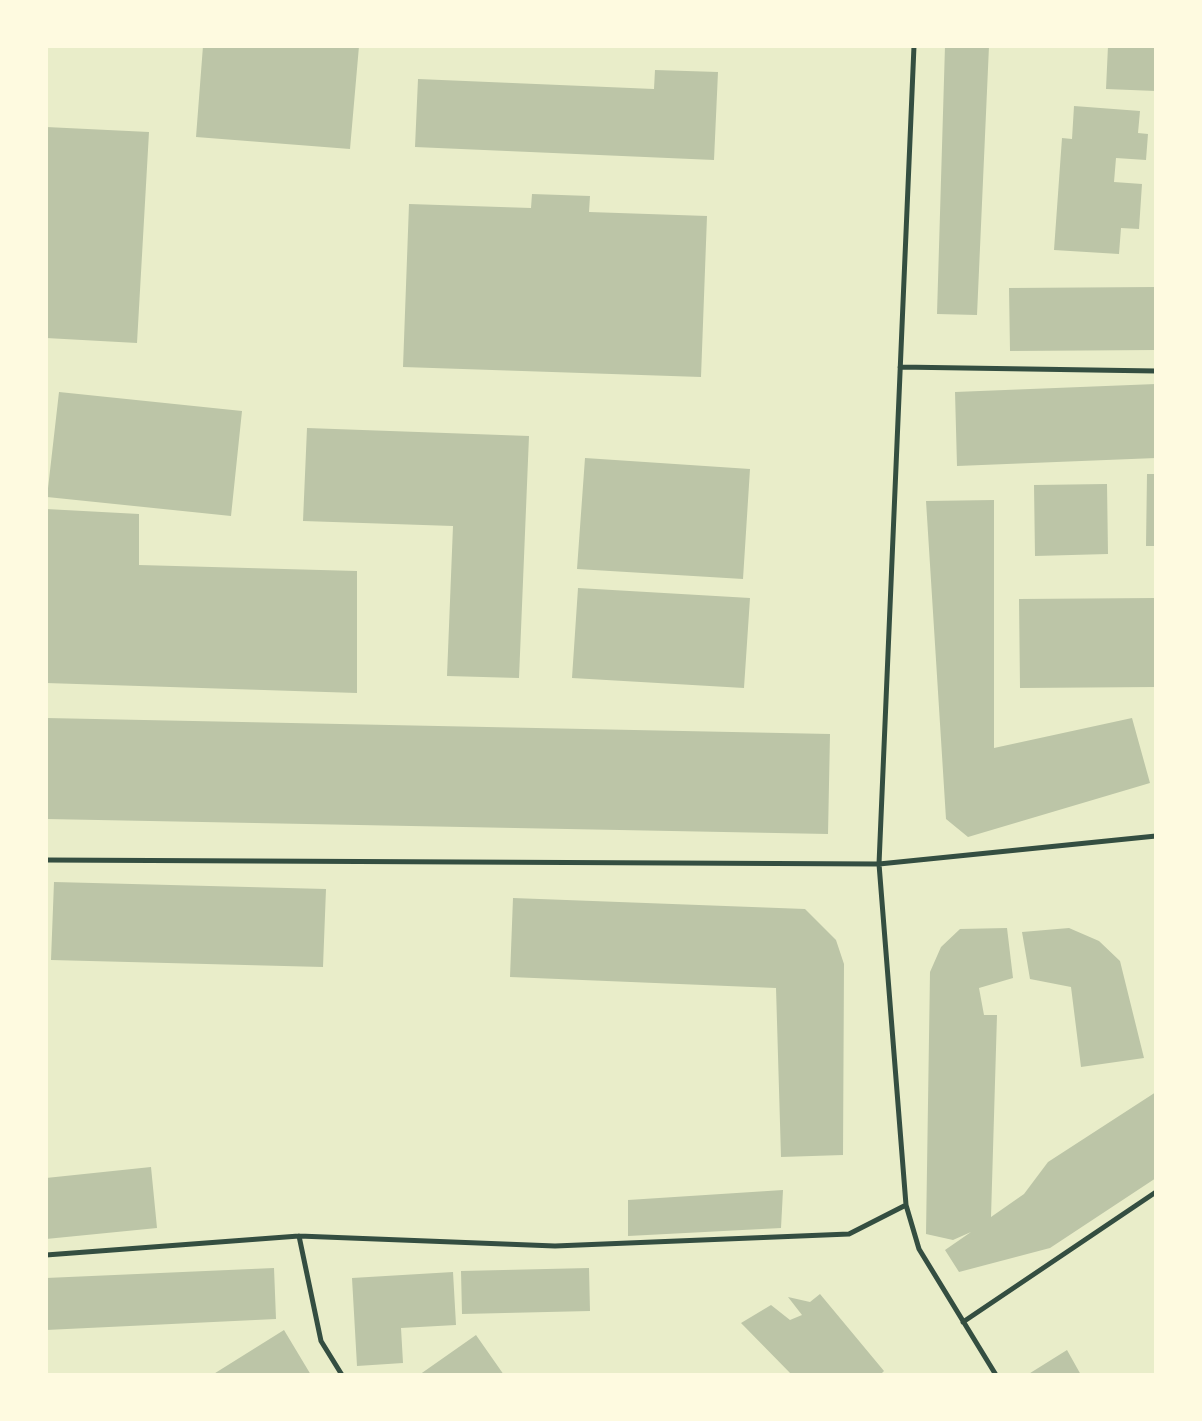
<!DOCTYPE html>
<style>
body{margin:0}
#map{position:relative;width:1202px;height:1421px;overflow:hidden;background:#e9edc9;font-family:Roboto,sans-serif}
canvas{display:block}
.frame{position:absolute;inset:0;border:48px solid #fefae0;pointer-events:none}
</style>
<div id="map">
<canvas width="1202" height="1421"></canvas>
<div class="frame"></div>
</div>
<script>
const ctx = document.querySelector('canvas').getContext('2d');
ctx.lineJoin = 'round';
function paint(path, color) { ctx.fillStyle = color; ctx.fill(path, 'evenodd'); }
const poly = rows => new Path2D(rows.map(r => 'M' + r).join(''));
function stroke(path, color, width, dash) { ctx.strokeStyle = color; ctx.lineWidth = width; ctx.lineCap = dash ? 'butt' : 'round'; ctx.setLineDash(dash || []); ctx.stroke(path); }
paint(poly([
 [203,46,359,46,350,149,196,137],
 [945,46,989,46,977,315,937,314],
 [1108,46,1156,46,1156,91,1106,89],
 [655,70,718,72,714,160,415,147,418,79,654,89],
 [1074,106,1140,111,1138,133,1148,134,1146,160,1116,158,1114,182,1142,184,1139,229,1121,228,1119,254,1054,250,1062,138,1072,139],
 [46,127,149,132,137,343,46,338],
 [532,194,590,196,589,212,707,216,701,377,403,367,409,204,531,208],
 [1156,287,1156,350,1010,351,1009,288],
 [1156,384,1156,458,957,466,955,392],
 [59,392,242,411,231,516,47,497],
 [307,428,529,436,519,678,447,676,453,526,303,521],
 [585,458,750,469,743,579,577,569],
 [1147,474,1156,474,1156,546,1146,546],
 [1107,484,1108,554,1035,556,1034,485],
 [994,500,994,748,1132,718,1150,783,968,837,946,819,926,501],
 [46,509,139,514,139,565,357,571,357,693,46,683],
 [578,588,750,598,744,688,572,678],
 [1156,598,1156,687,1020,688,1019,599],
 [46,718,830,734,828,834,46,819],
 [54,882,326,889,323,967,51,960],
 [513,898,805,909,836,940,844,964,843,1155,781,1157,776,988,510,977],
 [1007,928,1013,978,979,988,984,1015,997,1015,991,1217,1024,1194,1048,1162,1156,1092,1156,1178,1050,1248,959,1272,945,1250,971,1232,953,1240,926,1234,930,972,941,947,960,929],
 [1069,928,1099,941,1120,961,1144,1058,1081,1067,1071,987,1030,979,1022,932],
 [151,1167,157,1228,46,1239,46,1178],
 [783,1190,781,1228,628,1236,628,1200],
 [274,1268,276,1319,46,1330,46,1278],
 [589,1268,590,1311,462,1314,461,1271],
 [453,1272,456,1325,401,1328,403,1363,357,1366,352,1278],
 [820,1294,884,1371,880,1375,792,1375,741,1323,771,1305,790,1320,802,1315,788,1297,810,1302],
 [284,1330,311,1375,212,1375],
 [476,1335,504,1375,419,1375],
 [1067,1350,1081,1375,1027,1375]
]), '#bcc5a7');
stroke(poly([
 [914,46,879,864,906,1205,919,1249,996,1375],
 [900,367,1156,371],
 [46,860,879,864,1156,836],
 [299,1236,321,1341,342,1375],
 [46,1255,299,1236,555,1246,849,1234,906,1205],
 [963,1322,1156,1192]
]), '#344e41', 5);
</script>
